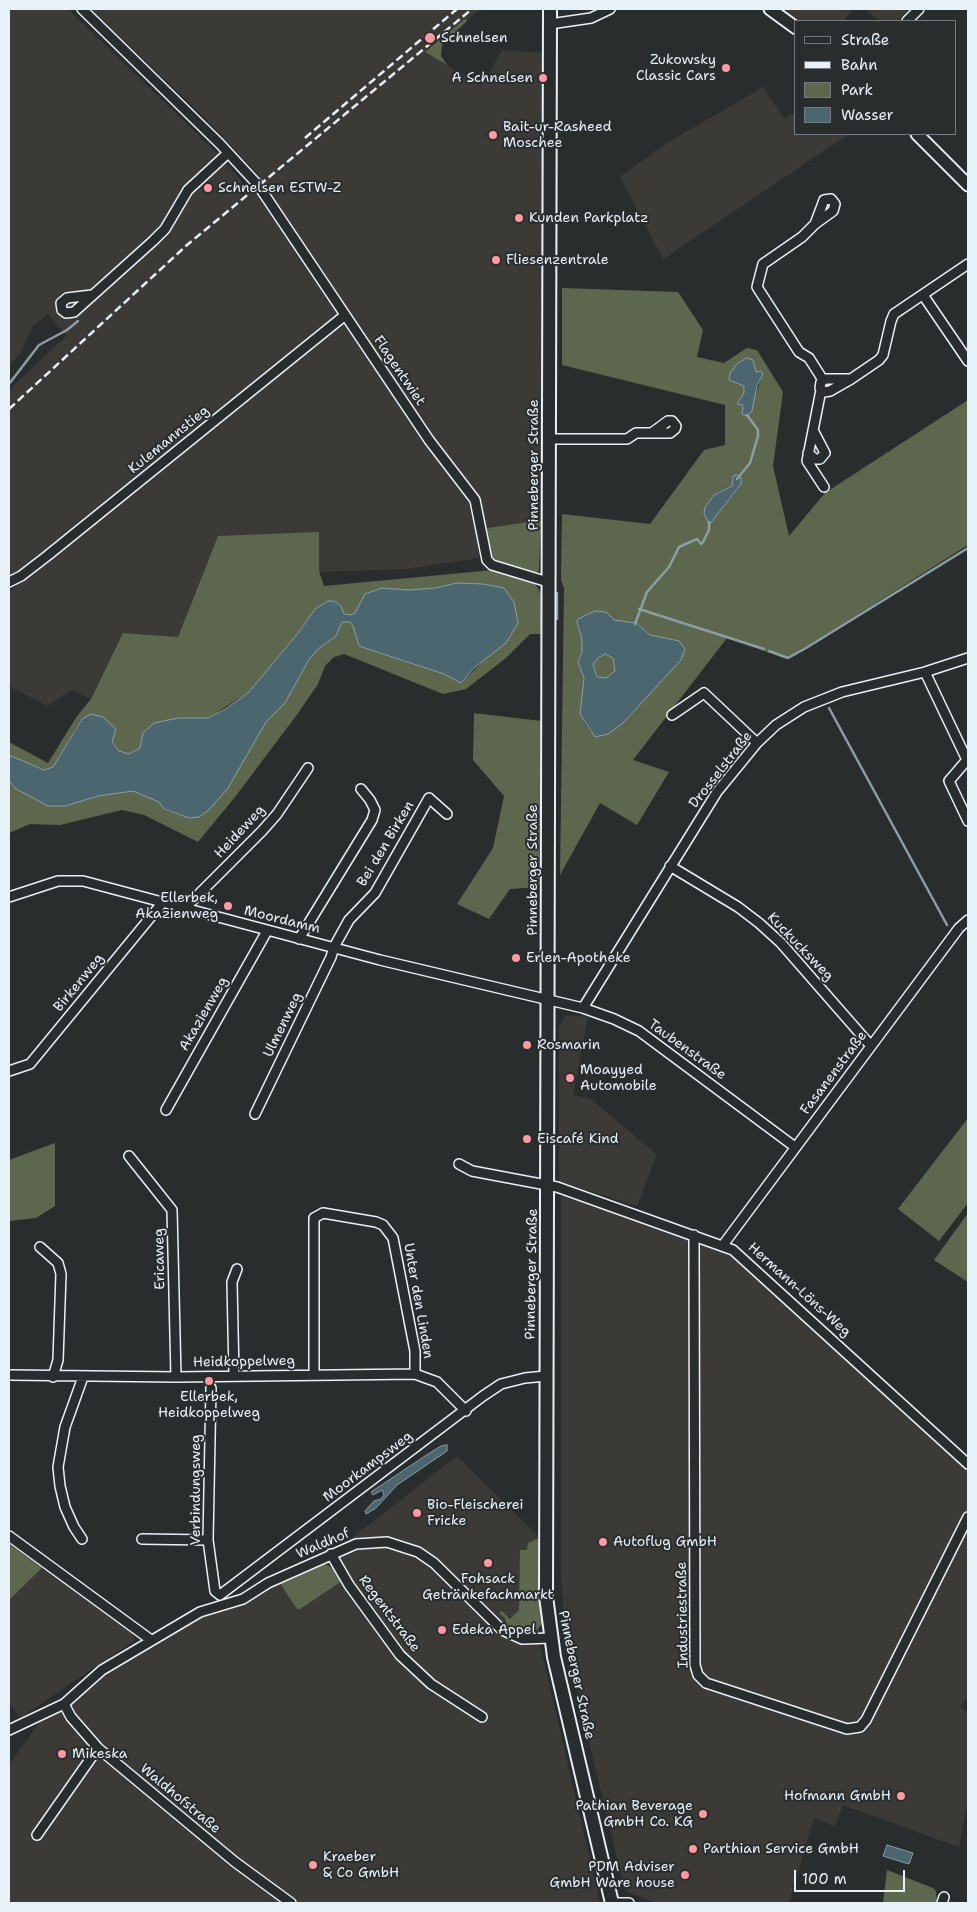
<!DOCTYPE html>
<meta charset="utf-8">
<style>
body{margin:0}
#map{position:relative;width:977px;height:1912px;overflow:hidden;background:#2a2d2e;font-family:"Shantell Sans",sans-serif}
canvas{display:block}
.frame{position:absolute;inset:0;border:10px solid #e8f1f8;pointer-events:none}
.legend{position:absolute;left:794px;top:20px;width:162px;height:115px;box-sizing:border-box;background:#2a2d2e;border:1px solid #767b7f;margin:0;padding:6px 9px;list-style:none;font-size:15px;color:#e8f1f8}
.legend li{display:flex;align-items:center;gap:10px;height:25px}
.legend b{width:25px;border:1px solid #767b7f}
.scale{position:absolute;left:794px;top:1870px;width:111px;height:22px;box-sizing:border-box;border:2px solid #e8f1f8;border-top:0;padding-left:6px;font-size:15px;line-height:18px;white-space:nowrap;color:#e8f1f8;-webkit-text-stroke:4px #2a2d2e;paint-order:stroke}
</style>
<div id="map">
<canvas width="977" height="1912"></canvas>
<div class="frame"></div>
<ul class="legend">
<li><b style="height:6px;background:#2a2d2e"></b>Straße</li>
<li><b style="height:6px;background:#e8f1f8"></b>Bahn</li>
<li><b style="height:14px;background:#5d674e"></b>Park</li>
<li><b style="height:14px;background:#4b666f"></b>Wasser</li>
</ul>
<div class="scale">100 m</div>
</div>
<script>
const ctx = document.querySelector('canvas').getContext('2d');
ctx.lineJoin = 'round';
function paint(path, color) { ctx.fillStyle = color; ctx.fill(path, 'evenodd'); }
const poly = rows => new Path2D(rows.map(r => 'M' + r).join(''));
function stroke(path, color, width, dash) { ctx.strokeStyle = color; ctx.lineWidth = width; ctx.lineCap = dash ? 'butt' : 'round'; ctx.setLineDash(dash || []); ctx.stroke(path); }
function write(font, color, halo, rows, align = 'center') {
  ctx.font = font + ' "Shantell Sans",sans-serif'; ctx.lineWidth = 4; ctx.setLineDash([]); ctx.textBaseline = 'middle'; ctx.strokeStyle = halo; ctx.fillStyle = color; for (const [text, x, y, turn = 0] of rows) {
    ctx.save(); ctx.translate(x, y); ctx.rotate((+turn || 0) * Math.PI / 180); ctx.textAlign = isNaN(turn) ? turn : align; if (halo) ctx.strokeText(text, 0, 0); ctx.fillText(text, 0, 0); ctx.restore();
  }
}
paint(poly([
 [9,9,68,9,223,159,253,195,265,185,255,171,200,113,91,9,482,9,425,52,482,85,502,50,543,53,541,520,477,529,479,558,406,569,319,572,319,533,218,536,178,637,123,633,91,699,72,690,47,706,9,686,9,592,17,585,9,575,9,390,66,336,48,314,33,326,21,353,9,365],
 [782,9,853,9,843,21,799,21],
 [866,9,909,9,897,21,879,21],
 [763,87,784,119,796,112,796,134,849,134,663,259,620,177,667,143],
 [566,1015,588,1017,573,1095,591,1099,657,1155,637,1206,559,1181,559,1027],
 [561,1196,727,1248,968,1471,968,1697,960,1706,968,1714,968,1799,959,1847,843,1805,835,1826,814,1818,789,1903,656,1903,625,1891,589,1742,564,1619,561,1575],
 [457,1456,540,1538,539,1640,600,1903,9,1903,9,1765,43,1717,111,1668,204,1614,288,1577,352,1538],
 [42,1568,133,1631,135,1640,20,1718,9,1703,9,1600]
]), '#3c3a37');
paint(poly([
 [465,19,467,21,442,45,441,56,447,65,425,52],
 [562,288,678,292,703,330,697,357,724,363,747,348,757,350,783,392,773,466,789,536,825,493,968,400,968,545,787,659,727,638,633,760,669,772,637,825,600,803,560,875,564,588,561,580,562,514,650,524,704,450,725,445,725,405,562,365],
 [746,358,754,365,756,373,763,374,751,407,744,410,743,405,738,405,744,393,744,386,729,379,736,365],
 [736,475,741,477,738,489,708,524,704,513,705,507,714,495,732,485,733,476],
 [595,611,606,612,614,620,639,625,650,635,679,641,676,665,643,699,630,716,608,734,591,732,584,722,581,710,584,678,578,662,582,651,582,640,577,622,578,619],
 [541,520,539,571,532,574,498,562,490,555,487,528],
 [319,532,319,571,324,586,493,570,535,584,543,596,542,634,530,634,506,658,466,689,443,694,344,654,334,657,325,666,318,684,299,712,235,797,198,842,144,815,122,810,60,825,30,824,9,833,9,781,16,789,65,806,98,796,133,791,160,802,164,810,189,818,266,722,285,703,308,661,318,649,336,636,342,622,350,622,353,626,359,646,444,674,461,683,489,655,457,583,435,588,409,590,382,588,355,613,350,615,344,614,341,606,334,601,328,601,315,609,299,632,249,692,208,718,194,719,143,733,140,748,129,754,119,751,112,742,81,719,53,767,44,770,9,755,9,742,48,763,77,716,91,699,123,633,178,637,218,536],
 [605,654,613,658,615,671,606,678,597,677,593,664,598,658],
 [474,713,541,721,539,887,510,889,489,919,457,904,493,848,504,796,473,760],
 [968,1118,968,1203,939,1241,898,1209],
 [55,1143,55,1206,36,1218,9,1221,9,1160],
 [968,1213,968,1282,934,1260],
 [540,1538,542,1624,533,1634,525,1635,507,1627,505,1618,499,1613,502,1611,510,1619,519,1610,520,1550,527,1550,528,1543],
 [9,1544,42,1568,9,1600],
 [324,1564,331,1567,342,1581,300,1609,297,1609,280,1583],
 [887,1870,933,1888,936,1891,937,1903,883,1903]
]), '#5d674e');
const water = poly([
 [746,358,753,360,756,372,761,371,763,374,757,386,752,411,746,416,742,414,743,405,737,404,744,393,744,386,729,380,730,373,736,365,746,358],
 [736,475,741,477,741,484,709,525,704,513,705,507,714,495,732,486,733,476,736,475],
 [457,583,483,584,504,588,514,602,518,623,506,643,474,668,461,683,444,674,359,646,353,626,350,622,342,622,336,636,318,649,308,661,285,703,266,722,228,788,209,810,199,817,189,818,164,809,159,802,133,791,98,796,65,806,48,806,16,789,9,781,9,755,44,770,53,767,82,719,91,714,103,717,116,729,112,742,119,751,129,754,140,748,143,733,154,723,178,718,208,718,227,708,249,692,299,632,315,609,328,601,334,601,341,606,344,614,350,615,355,613,365,594,382,588,409,590,435,588,457,583],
 [595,611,606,612,614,620,636,623,650,635,679,641,685,649,681,660,623,723,608,734,595,737,580,714,584,678,578,662,582,652,582,640,577,622,578,619,595,611],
 [605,654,613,658,615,671,606,678,597,677,593,664,598,658,605,654],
 [447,1445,447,1451,397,1485,376,1508,366,1514,365,1511,374,1501,381,1499,384,1495,382,1490,373,1495,371,1492,428,1454,441,1446,447,1445],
 [887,1845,913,1853,909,1864,883,1856,887,1845]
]);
paint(water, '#4b666f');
stroke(water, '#8a9ea6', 1);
stroke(poly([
 [9,384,39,345,67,330,78,321],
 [737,479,750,463,758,436,758,430,747,415],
 [557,593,557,619],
 [639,609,764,649],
 [635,624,647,592,669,567,679,547,697,539,701,544,703,542,709,530,709,522],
 [769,651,788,658,806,648,968,548],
 [829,708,947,925]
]), '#8a9ea6', 2.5);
const minor = poly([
 [82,9,220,144,258,185,429,440,475,500,487,560,492,565,548,582],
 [907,21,919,9],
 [550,24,591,18,610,9],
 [815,224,833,211,835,204,831,199,824,200,815,224,802,237,763,264,757,287,799,352,809,358,823,380],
 [92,295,67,298,61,303,62,310,66,313,74,312,153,241,165,229,188,190,228,153],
 [923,295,968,361],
 [851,379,826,379,821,382,820,388,824,392,830,391,851,379,879,360,883,355,891,321,894,314,968,264],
 [821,390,807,461,824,487],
 [549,439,627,439,636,433,670,433,675,429,676,426,672,421,668,421,653,432],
 [808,453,815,459,820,459,825,453,813,430],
 [9,582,21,576,47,556,344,316],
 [925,672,967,760,949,781,968,821],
 [672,715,704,693,757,743],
 [670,866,738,907,759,923,781,943,871,1046],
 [9,897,58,881,83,881,380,960,583,1008,614,1019,639,1031,795,1147],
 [184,909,262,831,277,814,308,768],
 [299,939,372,820,375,810,370,800,361,789],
 [583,1008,717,792,757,743,776,725,804,707,842,692,925,672,968,658],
 [9,1071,30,1064,163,902],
 [166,1110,267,931],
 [255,1114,331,957,334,947,349,920,375,893,429,798,447,814],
 [129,1156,172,1210,176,1377],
 [459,1164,472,1171,557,1187,733,1250,968,1464],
 [694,1235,695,1665,698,1675,706,1683,847,1729,860,1727,866,1720,968,1517],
 [723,1245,959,928,968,920],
 [40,1247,58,1263,61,1274,58,1360,53,1377],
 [9,1375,176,1377,415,1374,437,1382,466,1411],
 [314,1375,314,1218,323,1213,376,1222,383,1225,393,1238,415,1351,415,1374],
 [234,1376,232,1282,237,1269],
 [211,1388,208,1540,215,1591,220,1595,483,1396,501,1384,525,1378,546,1376],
 [9,1536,151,1640],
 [82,1539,74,1527,65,1507,60,1486,58,1467,65,1427,83,1377],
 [142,1539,208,1540],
 [331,1554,349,1585,400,1655,431,1684,482,1717],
 [64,1704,71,1717,98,1748,235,1862,291,1903],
 [9,1730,64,1704,102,1670,200,1612,243,1599,268,1583,356,1544,387,1542,418,1552,434,1563,502,1630,522,1639,551,1638],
 [37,1835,98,1748],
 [610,1903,629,1903],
 [942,1903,944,1897]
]);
const tertiary = poly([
 [770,9,796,28],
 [917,134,968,185]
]);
const secondary = poly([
 [550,9,546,1596,554,1657,612,1903]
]);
stroke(minor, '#e8f1f8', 12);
stroke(tertiary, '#e8f1f8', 15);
stroke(secondary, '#e8f1f8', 16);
stroke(minor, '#2a2d2e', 9);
stroke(tertiary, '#2a2d2e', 11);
stroke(secondary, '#2a2d2e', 12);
stroke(poly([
 [305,138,457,9],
 [9,409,187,245,472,9]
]), '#e8f1f8', 2.5, [8, 4]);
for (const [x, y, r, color] of [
 [430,38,6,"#ff9aa2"],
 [726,68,5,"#ff9aa2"],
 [543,78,5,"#ff9aa2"],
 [493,135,5,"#ff9aa2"],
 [208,188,5,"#ff9aa2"],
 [519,218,5,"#ff9aa2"],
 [496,260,5,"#ff9aa2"],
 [228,906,5,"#ff9aa2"],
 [516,958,5,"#ff9aa2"],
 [527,1045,5,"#ff9aa2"],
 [570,1078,5,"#ff9aa2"],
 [527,1139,5,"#ff9aa2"],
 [209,1381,5,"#ff9aa2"],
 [417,1513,5,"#ff9aa2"],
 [603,1542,5,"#ff9aa2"],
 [488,1563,5,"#ff9aa2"],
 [442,1630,5,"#ff9aa2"],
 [62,1754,5,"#ff9aa2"],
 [901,1796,5,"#ff9aa2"],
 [703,1814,5,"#ff9aa2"],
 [693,1849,5,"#ff9aa2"],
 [313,1865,5,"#ff9aa2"],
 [685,1875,5,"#ff9aa2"]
]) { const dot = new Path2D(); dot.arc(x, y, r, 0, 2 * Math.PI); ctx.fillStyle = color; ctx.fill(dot); stroke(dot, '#2a2d2e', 2); }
write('14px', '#e8f1f8', '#2a2d2e', [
 ["Schnelsen",441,38],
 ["Zukowsky",716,60,"right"],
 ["Classic Cars",716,76,"right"],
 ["A Schnelsen",533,78,"right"],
 ["Bait-ur-Rasheed",503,127],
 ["Moschee",503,143],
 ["Schnelsen ESTW-Z",218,188],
 ["Kunden Parkplatz",529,218],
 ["Fliesenzentrale",506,260],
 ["Ellerbek,",218,898,"right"],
 ["Akazienweg",218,914,"right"],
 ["Erlen-Apotheke",526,958],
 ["Rosmarin",537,1045],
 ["Moayyed",580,1070],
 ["Automobile",580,1086],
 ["Eiscafé Kind",537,1139],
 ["Ellerbek,",209,1397,"center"],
 ["Heidkoppelweg",209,1413,"center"],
 ["Bio-Fleischerei",427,1505],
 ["Fricke",427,1521],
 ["Autoflug GmbH",613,1542],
 ["Fohsack",488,1579,"center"],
 ["Getränkefachmarkt",488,1595,"center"],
 ["Edeka Appel",452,1630],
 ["Mikeska",72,1754],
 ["Hofmann GmbH",891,1796,"right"],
 ["Pathian Beverage",693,1806,"right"],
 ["GmbH Co. KG",693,1822,"right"],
 ["Parthian Service GmbH",703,1849],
 ["Kraeber",323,1857],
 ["& Co GmbH",323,1873],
 ["PDM Adviser",675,1867,"right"],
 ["GmbH Ware house",675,1883,"right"]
], 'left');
write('14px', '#e8f1f8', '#2a2d2e', [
 ["Flagentwiet",399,371,56],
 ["Kulemannstieg",169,440,-39],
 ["Pinneberger Straße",534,465,-90],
 ["Drosselstraße",721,770,-52],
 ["Heideweg",240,832,-47],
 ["Bei den Birken",386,844,-59],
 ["Pinneberger Straße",533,870,-90],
 ["Moordamm",282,920,14],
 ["Kuckucksweg",800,947,46],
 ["Birkenweg",79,983,-51],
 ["Akazienweg",204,1014,-60],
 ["Ulmenweg",283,1025,-64],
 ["Taubenstraße",687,1050,36],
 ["Fasanenstraße",834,1073,-53],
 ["Ericaweg",160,1259,-91],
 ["Pinneberger Straße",532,1274,-89],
 ["Hermann-Löns-Weg",799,1290,42],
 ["Unter den Linden",418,1301,80],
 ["Heidkoppelweg",244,1362,-1],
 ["Moorkampsweg",368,1467,-37],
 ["Verbindungsweg",196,1490,-90],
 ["Waldhof",323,1544,-23],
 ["Regentstraße",389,1614,53],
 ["Industriestraße",683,1615,-91],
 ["Pinneberger Straße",576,1675,78],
 ["Waldhofstraße",180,1799,40]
]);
</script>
